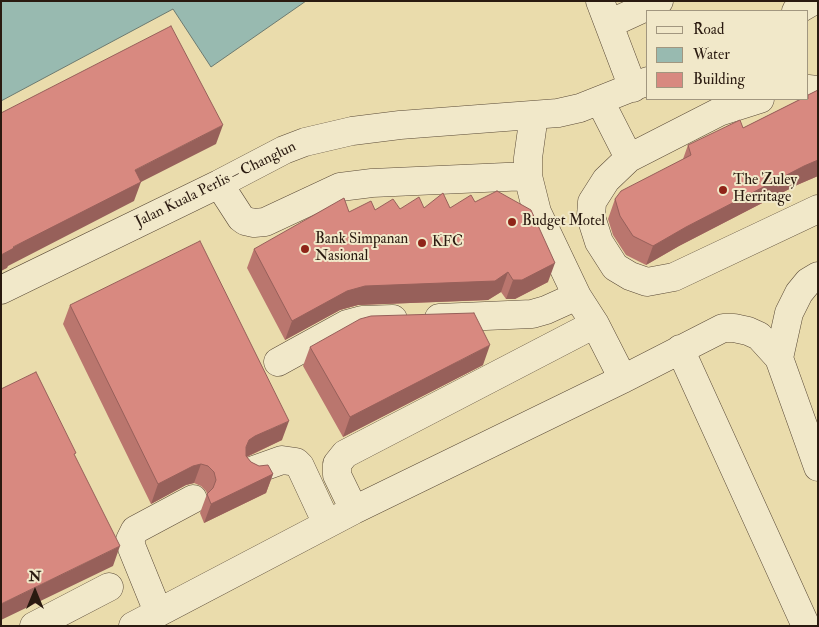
<!DOCTYPE html>
<meta charset="utf-8">
<style>
body{margin:0}
#map{position:relative;width:819px;height:627px;overflow:hidden;background:#eadcac;font-family:"IM FELL Double Pica",serif}
canvas{display:block}
.frame{position:absolute;inset:0;border:2px solid #2a1a10;pointer-events:none}
.legend{position:absolute;left:646px;top:10px;width:162px;height:90px;box-sizing:border-box;background:#f1e8c9;border:1px solid #a1967f;margin:0;padding:6px 9px;list-style:none;font-size:15px;color:#2a1a10}
.legend li{display:flex;align-items:center;gap:10px;height:25px}
.legend b{width:25px;border:1px solid #a1967f}
.north{position:absolute;left:10px;top:567px;width:50px;height:50px;-webkit-text-stroke:4px #f1e8c9;paint-order:stroke;rotate:0deg;font-size:14px;font-weight:700;line-height:20px;text-align:center;color:#2a1a10}
.north::after{content:'';display:block;margin:auto;width:18px;height:22px;background:#2a1a10;clip-path:polygon(50% 0,100% 100%,50% 72%,0 100%)}
</style>
<div id="map">
<canvas width="819" height="627"></canvas>
<div class="frame"></div>
<ul class="legend">
<li><b style="height:6px;background:#f1e8c9"></b>Road</li>
<li><b style="height:14px;background:#98bab0"></b>Water</li>
<li><b style="height:14px;background:#d88980"></b>Building</li>
</ul>
<div class="north">N</div>
</div>
<script>
const ctx = document.querySelector('canvas').getContext('2d');
ctx.lineJoin = 'round';
function paint(path, color) { ctx.fillStyle = color; ctx.fill(path, 'evenodd'); }
const poly = rows => new Path2D(rows.map(r => 'M' + r).join(''));
function stroke(path, color, width, dash) { ctx.strokeStyle = color; ctx.lineWidth = width; ctx.lineCap = dash ? 'butt' : 'round'; ctx.setLineDash(dash || []); ctx.stroke(path); }
function write(font, color, halo, rows, align = 'center') {
  ctx.font = font + ' "IM FELL Double Pica",serif'; ctx.lineWidth = 4; ctx.setLineDash([]); ctx.textBaseline = 'middle'; ctx.strokeStyle = halo; ctx.fillStyle = color; for (const [text, x, y, turn = 0] of rows) {
    ctx.save(); ctx.translate(x, y); ctx.rotate((+turn || 0) * Math.PI / 180); ctx.textAlign = isNaN(turn) ? turn : align; if (halo) ctx.strokeText(text, 0, 0); ctx.fillText(text, 0, 0); ctx.restore();
  }
}
const water = poly([
 [1,1,306,1,211,67,173,9,1,101,1,1]
]);
paint(water, '#98bab0');
stroke(water, '#6c7a70', 1);
const minor = poly([
 [600,1,633,88],
 [796,11,813,1],
 [609,24,659,1],
 [808,89,818,90],
 [760,99,719,112,629,158,606,180,592,202,591,217,599,242,615,267,630,276,647,282,674,277,818,209],
 [600,101,629,158],
 [534,115,528,158,528,176,537,212,577,296,595,324,623,379],
 [219,184,241,218,245,221,254,223,265,222,340,187,372,183,528,176],
 [1,290,219,184,284,150,305,142,352,131,400,125,558,113,580,108,648,81],
 [439,318,532,314,546,310,577,296],
 [680,349,806,626],
 [779,358,789,313,799,293,808,282,818,276],
 [278,362,347,324,362,320,393,319],
 [254,470,282,460,296,462,300,466,327,524],
 [354,510,337,475,337,464,345,454,595,324],
 [158,612,132,548,130,540,135,530,193,499],
 [34,626,109,587],
 [133,626,354,510,623,379,723,328,734,328,748,331,759,336,779,358,818,467]
]);
stroke(minor, '#5a4a37', 29);
stroke(minor, '#f1e8c9', 28);
paint(poly([
 [818,90,818,176,797,185,679,246,646,265,626,255,613,235,608,219,615,199,683,159,688,145,743,128],
 [475,202,548,282,515,299,506,299,501,292,488,300,358,305,340,310,285,340,247,268,254,249,349,212,400,209,450,208],
 [70,305,282,440,247,457,251,462,273,474,266,493,204,523,200,513,207,494,206,491,201,486,194,483,186,485,151,504,63,324],
 [310,347,483,365,343,437,303,366]
]), '#ba766e');
paint(poly([
 [223,125,216,144,141,182,134,201,8,266,7,268,1,271,1,255,135,170],
 [818,160,818,176,797,185,679,246,646,265,653,246,686,227,804,166],
 [555,263,548,282,515,299,506,299,513,280],
 [508,272,501,292,488,300,358,305,340,310,285,340,292,321,347,291,365,286],
 [490,345,483,365,343,437,350,417],
 [289,421,282,440,248,456,242,460,246,447,249,440,255,436],
 [201,464,194,483,186,485,151,504,158,484,193,466],
 [273,474,266,493,204,523,211,504],
 [120,546,113,566,1,620,1,604]
]), '#97605a');
const building = poly([
 [171,26,223,125,135,170,141,182,13,247,14,248,1,255,1,113,171,26],
 [818,90,818,160,804,166,686,227,653,246,633,236,620,216,615,199,621,191,691,155,688,145,740,120,743,128,801,99,808,99,808,95,818,90],
 [497,191,531,210,555,263,522,280,513,280,508,272,495,281,365,286,347,291,292,321,254,249,344,198,349,212,371,201,375,210,393,199,400,209,419,197,424,208,443,193,450,208,471,195,475,202,497,191],
 [200,241,289,421,255,436,249,440,246,447,246,456,251,462,259,466,268,465,273,474,211,504,207,494,213,488,216,480,214,472,208,466,201,464,193,466,158,484,70,305,200,241],
 [474,313,490,345,350,417,310,347,360,319,371,316,474,313],
 [36,372,76,453,74,454,120,546,1,604,1,389,36,372]
]);
paint(building, '#d88980');
stroke(building, '#97605a', 1);
for (const [x, y, r, color] of [
 [723,190,5,"#8f2418"],
 [512,222,5,"#8f2418"],
 [422,243,5,"#8f2418"],
 [305,249,5,"#8f2418"]
]) { const dot = new Path2D(); dot.arc(x, y, r, 0, 2 * Math.PI); ctx.fillStyle = color; ctx.fill(dot); stroke(dot, '#f1e8c9', 2); }
write('15px', '#2a1a10', '#f1e8c9', [
 ["The Zuley",733,181],
 ["Herritage",733,198],
 ["Budget Motel",522,222],
 ["Bank Simpanan",315,240],
 ["Nasional",315,257],
 ["KFC",432,243]
], 'left');
write('15px', '#2a1a10', '#f1e8c9', [
 ["Jalan Kuala Perlis – Changlun",216,185,-26]
]);
</script>
